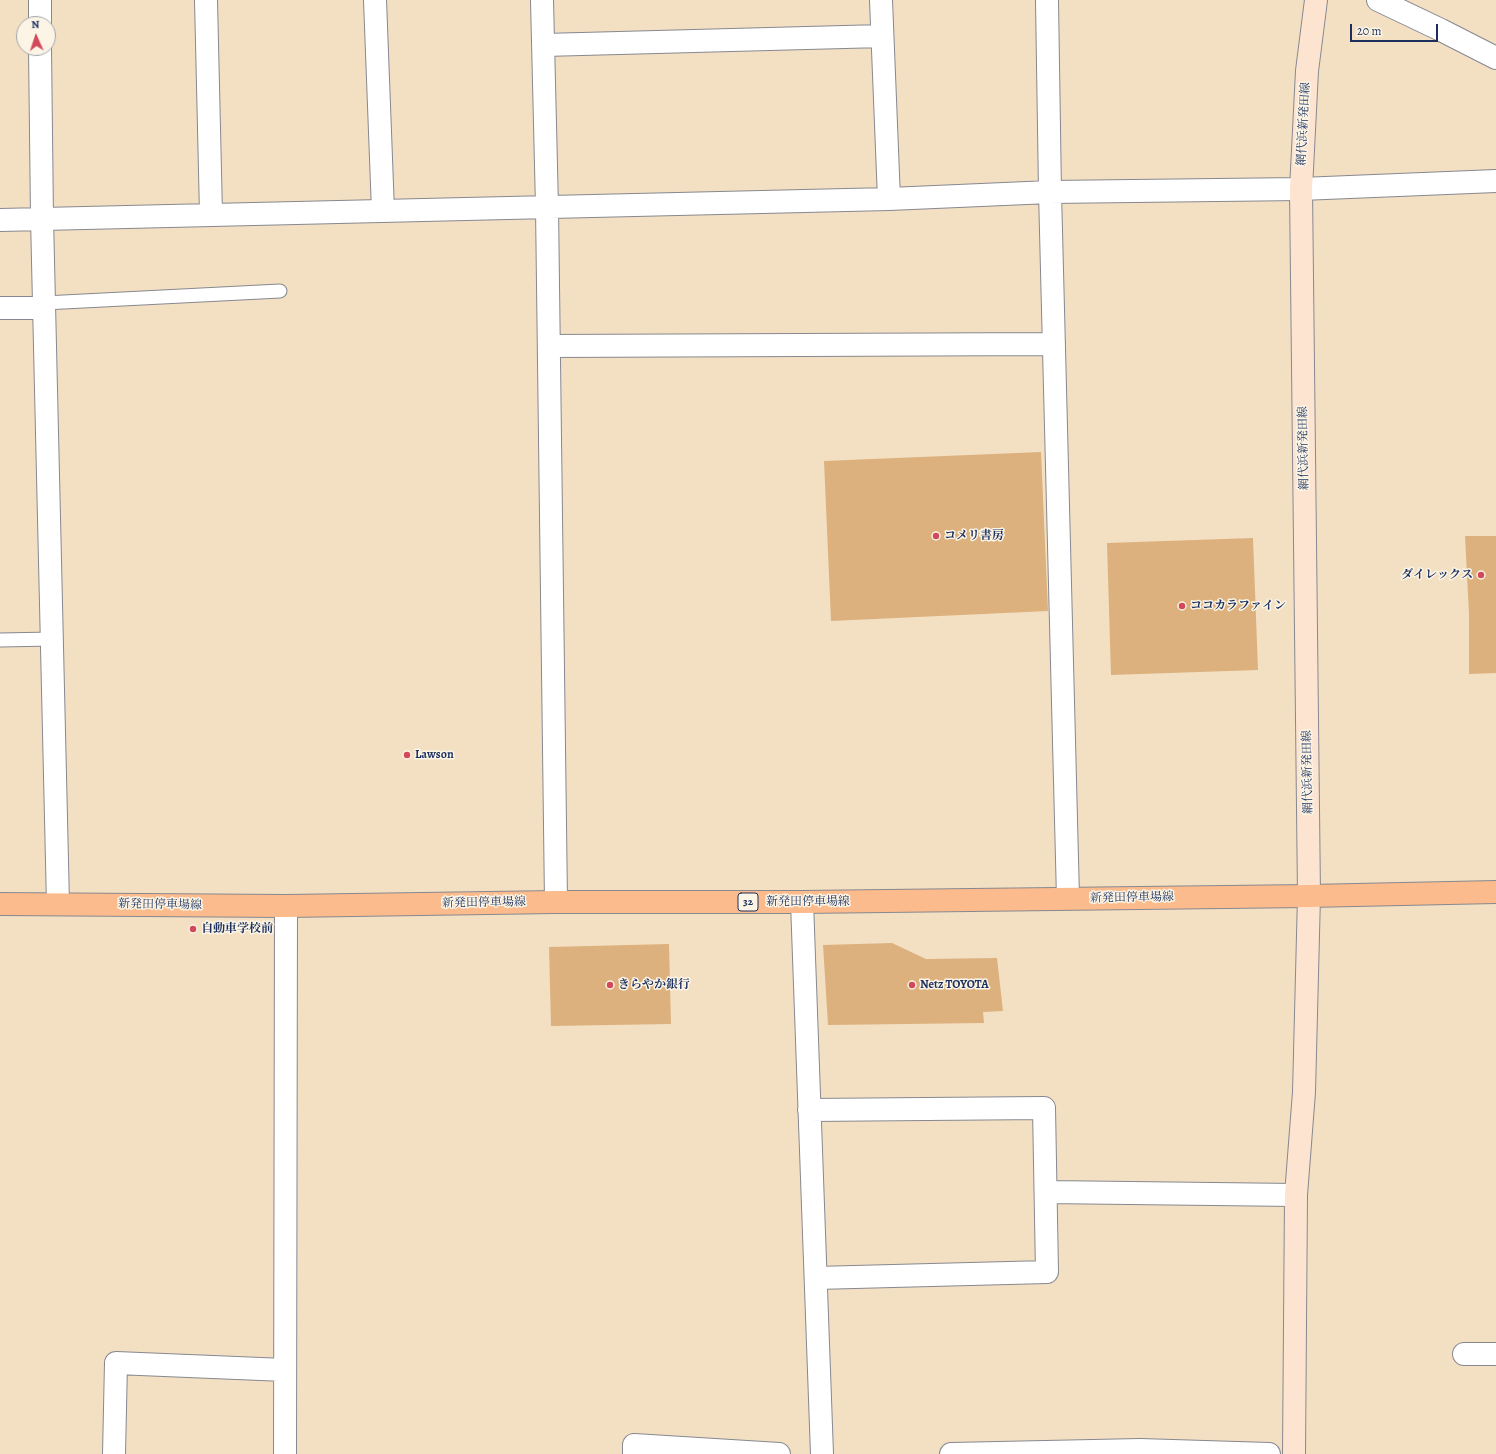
<!DOCTYPE html>
<meta charset="utf-8">
<style>
body{margin:0}
#map{position:relative;width:1496px;height:1454px;overflow:hidden;background:#f3e0c3;font-family:Alegreya,serif}
canvas{display:block}
.north{position:absolute;left:16px;top:16px;width:40px;height:40px;box-sizing:border-box;background:#fcf5e5;border:1px solid #a2a6af;border-radius:50%;rotate:357deg;font-size:11px;font-weight:700;line-height:16px;text-align:center;color:#1b2f5e}
.north::after{content:'';display:block;margin:auto;width:14px;height:18px;background:#d1495b;clip-path:polygon(50% 0,100% 100%,50% 72%,0 100%)}
.scale{position:absolute;left:1350px;top:24px;width:88px;height:18px;box-sizing:border-box;border:2px solid #1b2f5e;border-top:0;padding-left:5px;font-size:12px;line-height:14px;white-space:nowrap;color:#1b2f5e;-webkit-text-stroke:3px #fcf5e5;paint-order:stroke}
</style>
<div id="map">
<canvas width="1496" height="1454"></canvas>
<div class="north">N</div>
<div class="scale">20 m</div>
</div>
<script>
const ctx = document.querySelector('canvas').getContext('2d');
ctx.lineJoin = 'round';
function paint(path, color) { ctx.fillStyle = color; ctx.fill(path, 'evenodd'); }
const poly = rows => new Path2D(rows.map(r => 'M' + r).join(''));
function stroke(path, color, width, dash) { ctx.strokeStyle = color; ctx.lineWidth = width; ctx.lineCap = dash ? 'butt' : 'round'; ctx.setLineDash(dash || []); ctx.stroke(path); }
function write(font, color, halo, rows, align = 'center') {
  ctx.font = font + ' Alegreya,"Noto Serif JP",serif'; ctx.lineWidth = 3; ctx.setLineDash([]); ctx.textBaseline = 'middle'; ctx.strokeStyle = halo; ctx.fillStyle = color; for (const [text, x, y, turn = 0] of rows) {
    ctx.save(); ctx.translate(x, y); ctx.rotate((+turn || 0) * Math.PI / 180); ctx.textAlign = isNaN(turn) ? turn : align; if (halo) ctx.strokeText(text, 0, 0); ctx.fillText(text, 0, 0); ctx.restore();
  }
}
paint(poly([
 [1041,452,1048,611,831,621,824,461],
 [1465,536,1496,536,1496,673,1469,674,1469,614],
 [1253,538,1258,670,1111,675,1107,543],
 [892,943,926,959,997,958,1003,1011,983,1012,984,1023,828,1025,823,945],
 [669,944,671,1024,551,1026,549,947]
]), '#dcb17e');
const lane = poly([
 [44,303,280,291],
 [0,640,52,639]
]);
const street = poly([
 [40,0,40,24],
 [206,0,211,214],
 [375,0,383,211],
 [542,0,547,207,556,902],
 [881,0,889,199],
 [1047,0,1050,192,1068,898],
 [1378,0,1441,30,1496,58],
 [544,45,882,36],
 [40,48,42,218,58,904],
 [0,220,889,199,1050,192,1301,189,1496,181],
 [0,308,44,308],
 [549,346,1054,344],
 [802,902,822,1454],
 [809,1110,1044,1108,1047,1272,816,1278],
 [1046,1192,1296,1195],
 [1464,1354,1496,1354],
 [114,1454,116,1363,285,1370],
 [285,1454,286,906],
 [634,1454,634,1445,779,1454],
 [951,1454,1140,1450,1269,1454]
]);
const secondary = poly([
 [1294,1454,1296,1195,1304,1092,1309,896,1301,189,1307,71,1316,0]
]);
const primary = poly([
 [0,904,286,906,556,902,802,902,1309,896,1496,892]
]);
stroke(lane, '#878890', 15);
stroke(street, '#878890', 24);
stroke(secondary, '#878890', 24);
stroke(primary, '#878890', 24);
stroke(lane, '#fff', 13);
stroke(street, '#fff', 22);
stroke(secondary, '#fde4d1', 22);
stroke(primary, '#fbbb8c', 22);
for (const [x, y, r, color] of [
 [936,536,4,"#d1495b"],
 [1481,575,4,"#d1495b"],
 [1182,606,4,"#d1495b"],
 [407,755,4,"#d1495b"],
 [193,929,4,"#d1495b"],
 [610,985,4,"#d1495b"],
 [912,985,4,"#d1495b"]
]) { const dot = new Path2D(); dot.arc(x, y, r, 0, 2 * Math.PI); ctx.fillStyle = color; ctx.fill(dot); stroke(dot, '#fcf5e5', 1.5); }
for (const [x, y, w] of [
 [748,902,20]
]) { const box = new Path2D(); box.roundRect(x - w / 2, y - 9, w, 18, 3); ctx.fillStyle = '#fcf5e5'; ctx.fill(box); stroke(box, '#1b2f5e', 1); }
write('bold 11px', '#1b2f5e', null, [
 ["32",748,902]
]);
write('12px', '#1b2f5e', '#fcf5e5', [
 ["網代浜新発田線",1304,124,-87],
 ["網代浜新発田線",1304,448,-91],
 ["網代浜新発田線",1308,772,-91],
 ["新発田停車場線",1132,898,-1],
 ["新発田停車場線",808,902],
 ["新発田停車場線",484,903,-1],
 ["新発田停車場線",160,905,1]
]);
write('bold 12px', '#1b2f5e', '#fcf5e5', [
 ["コメリ書房",944,536],
 ["ダイレックス",1473,575,"right"],
 ["ココカラファイン",1190,606],
 ["Lawson",415,755],
 ["自動車学校前",201,929],
 ["きらやか銀行",618,985],
 ["Netz TOYOTA",920,985]
], 'left');
</script>
